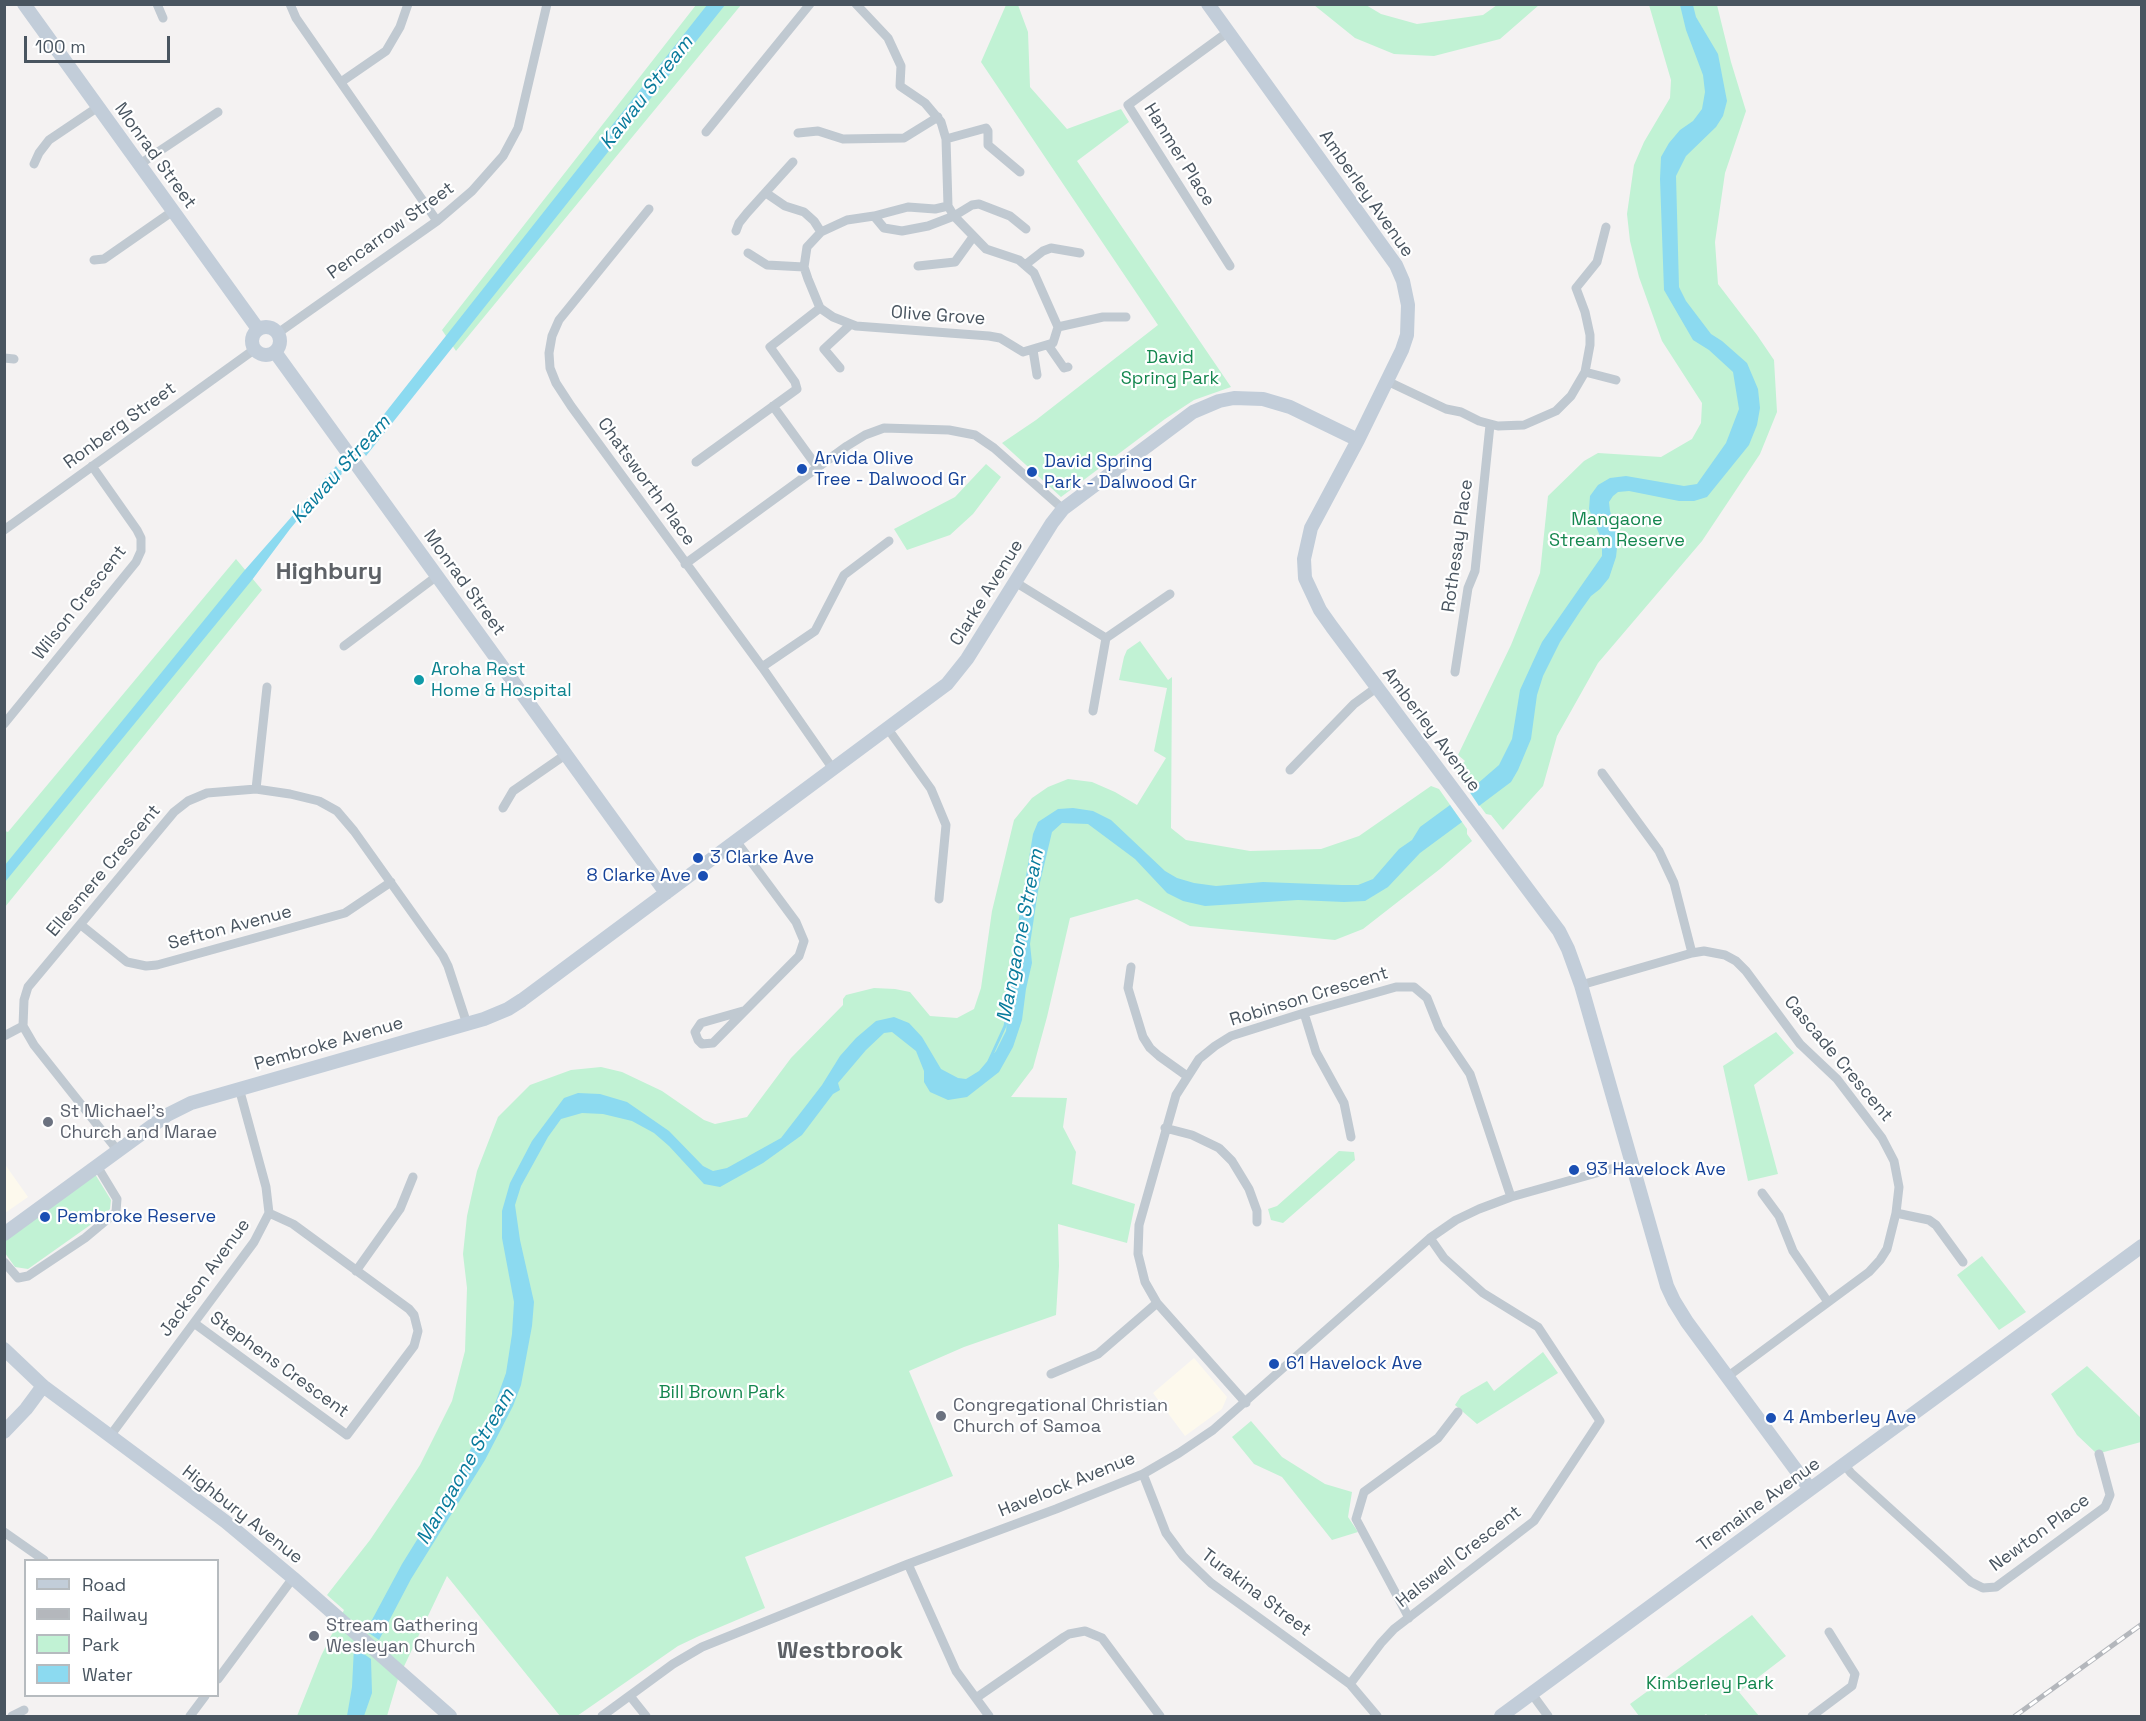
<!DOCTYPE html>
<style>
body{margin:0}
#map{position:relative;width:2146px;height:1721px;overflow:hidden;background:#f4f2f2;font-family:"Space Grotesk",sans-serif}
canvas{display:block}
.frame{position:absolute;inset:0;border:6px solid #495560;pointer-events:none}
.legend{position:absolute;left:24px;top:1559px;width:195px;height:138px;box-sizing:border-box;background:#fff;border:2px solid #b6bbbf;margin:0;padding:8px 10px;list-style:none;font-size:18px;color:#495560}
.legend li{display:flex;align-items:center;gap:12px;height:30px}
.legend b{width:30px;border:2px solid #b6bbbf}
.scale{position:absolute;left:24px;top:36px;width:146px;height:27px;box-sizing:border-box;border:3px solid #495560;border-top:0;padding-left:8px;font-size:18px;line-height:21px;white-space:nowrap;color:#495560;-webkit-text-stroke:4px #fff;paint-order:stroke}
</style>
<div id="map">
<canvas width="2146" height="1721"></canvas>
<div class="frame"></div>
<ul class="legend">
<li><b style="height:8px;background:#c2cdd9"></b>Road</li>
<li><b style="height:8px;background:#b4b7bc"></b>Railway</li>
<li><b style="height:16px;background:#c1f2d4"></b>Park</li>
<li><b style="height:16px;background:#8cdaf0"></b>Water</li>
</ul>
<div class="scale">100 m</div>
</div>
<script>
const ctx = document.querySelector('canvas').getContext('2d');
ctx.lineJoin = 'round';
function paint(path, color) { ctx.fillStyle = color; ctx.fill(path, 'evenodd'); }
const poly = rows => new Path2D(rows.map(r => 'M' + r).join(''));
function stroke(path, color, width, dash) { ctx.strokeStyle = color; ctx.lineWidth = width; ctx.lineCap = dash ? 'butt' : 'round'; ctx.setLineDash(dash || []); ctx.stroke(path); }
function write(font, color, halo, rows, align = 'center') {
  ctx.font = font + ' "Space Grotesk",sans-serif'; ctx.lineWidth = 4.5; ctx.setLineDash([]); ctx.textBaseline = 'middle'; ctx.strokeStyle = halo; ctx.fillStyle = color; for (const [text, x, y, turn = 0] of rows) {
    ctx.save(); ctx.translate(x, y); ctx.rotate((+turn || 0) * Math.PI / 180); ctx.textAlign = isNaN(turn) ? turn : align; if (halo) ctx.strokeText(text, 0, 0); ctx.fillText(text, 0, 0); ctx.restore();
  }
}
paint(poly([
 [4,1163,28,1197,5,1213,4,1213],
 [1194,1358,1227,1397,1222,1409,1185,1436,1153,1393]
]), '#fdf9ed');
paint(poly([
 [696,5,741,5,456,351,442,330],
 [1006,5,1018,5,1028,32,1030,87,1067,129,1121,109,1129,122,1077,161,1231,387,1194,400,1165,419,1061,497,1002,443,1036,420,1158,325,981,62],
 [1314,5,1366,5,1381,14,1417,24,1483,15,1497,5,1539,5,1500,39,1434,56,1394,54,1355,38],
 [1649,5,1717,5,1731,62,1746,111,1725,173,1715,242,1718,284,1757,335,1774,360,1777,412,1760,454,1702,541,1598,663,1557,736,1543,786,1503,830,1491,815,1486,814,1457,775,1458,768,1465,761,1458,755,1511,645,1540,573,1548,496,1584,461,1598,453,1661,457,1692,439,1701,423,1702,403,1662,341,1639,277,1630,241,1627,214,1634,165,1644,142,1670,98,1671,80],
 [986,464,1001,477,973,514,950,535,907,550,894,529,955,497],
 [236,559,262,590,5,907,5,831,8,832],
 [1140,641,1168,680,1172,677,1171,828,1186,840,1250,851,1321,849,1359,836,1431,786,1439,789,1467,829,1467,834,1472,841,1440,869,1363,929,1335,940,1190,926,1137,899,1070,918,1047,1017,1033,1068,1011,1097,1067,1098,1063,1127,1076,1152,1072,1184,1135,1204,1127,1243,1058,1224,1059,1266,1056,1315,964,1347,909,1371,953,1476,745,1557,765,1608,699,1636,678,1646,577,1716,560,1716,447,1576,398,1679,387,1716,297,1716,321,1656,344,1610,327,1595,370,1540,409,1482,420,1465,452,1401,465,1351,467,1288,463,1254,467,1216,477,1171,498,1117,530,1085,571,1070,601,1067,622,1072,662,1091,704,1120,715,1124,747,1117,791,1058,843,1005,843,999,846,995,874,988,895,989,910,992,930,1016,957,1018,974,1009,981,988,992,911,1014,820,1032,798,1048,787,1068,779,1092,782,1115,792,1137,805,1166,758,1154,751,1167,688,1119,680,1124,657,1127,650],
 [1776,1032,1794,1053,1754,1085,1778,1174,1748,1181,1723,1066],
 [1339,1151,1354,1152,1355,1160,1283,1223,1271,1220,1268,1209,1277,1206],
 [95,1174,111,1200,110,1209,103,1216,28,1269,15,1267,5,1253,4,1240],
 [1982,1256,2026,1312,1999,1330,1957,1275],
 [1543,1352,1558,1373,1477,1424,1455,1405,1461,1396,1487,1381,1494,1391],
 [2087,1366,2141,1418,2141,1442,2104,1452,2096,1453,2077,1435,2051,1394],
 [1251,1421,1282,1457,1325,1484,1352,1492,1348,1517,1358,1532,1332,1540,1282,1477,1254,1464,1232,1437],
 [1752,1615,1786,1656,1739,1692,1759,1716,1708,1716,1706,1714,1703,1716,1639,1716,1630,1704]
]), '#c1f2d4');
paint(poly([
 [707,5,725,5,366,456,359,446],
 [1680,5,1693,5,1696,17,1718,54,1727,101,1723,116,1716,127,1686,156,1676,176,1679,287,1686,301,1711,334,1722,341,1747,363,1758,389,1760,408,1757,425,1749,445,1707,497,1694,501,1679,501,1629,491,1618,492,1613,496,1609,502,1610,511,1618,539,1616,557,1609,578,1600,589,1591,596,1581,610,1560,642,1543,676,1537,695,1531,739,1518,770,1511,782,1479,806,1469,791,1499,765,1512,739,1520,690,1542,642,1602,556,1602,541,1589,509,1590,496,1598,485,1610,478,1626,476,1684,486,1697,484,1726,443,1739,409,1733,372,1709,350,1693,340,1664,290,1660,179,1661,157,1669,143,1680,130,1693,121,1702,109,1705,92,1703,75,1686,30],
 [336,466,342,474,324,488,290,529,252,580,5,882,5,865,244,571],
 [1450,805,1462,822,1420,853,1388,887,1365,901,1344,902,1298,900,1205,906,1183,901,1167,893,1135,859,1088,824,1062,823,1052,832,1038,891,1030,944,1032,963,1026,989,1022,1020,1013,1047,999,1072,967,1097,948,1100,930,1092,924,1082,924,1071,916,1051,892,1032,884,1033,866,1050,838,1083,840,1090,833,1094,802,1135,763,1163,720,1187,704,1184,669,1146,654,1133,632,1121,603,1114,582,1113,561,1119,548,1137,521,1186,515,1205,520,1240,534,1302,532,1326,521,1385,513,1406,485,1460,411,1579,379,1640,366,1631,402,1564,433,1514,492,1412,506,1373,512,1334,514,1302,502,1238,502,1211,510,1183,532,1141,564,1098,578,1093,600,1094,627,1102,669,1131,703,1166,713,1171,727,1168,781,1138,822,1085,840,1056,856,1038,876,1021,894,1017,909,1023,922,1037,941,1069,958,1078,966,1079,979,1071,996,1051,1006,1031,1017,930,1033,834,1038,822,1058,809,1073,808,1093,811,1111,820,1165,871,1177,878,1194,883,1216,886,1263,882,1342,885,1358,885,1373,879,1399,849,1412,840,1420,827],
 [354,1647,371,1659,372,1693,364,1716,347,1716,352,1687]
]), '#8cdaf0');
stroke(poly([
 [337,474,351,463],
 [989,1061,1005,1026,1008,1011]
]), '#8cdaf0', 3);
stroke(poly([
 [157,4,163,18],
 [290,4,296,18,437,221],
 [856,4,888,38,901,66,900,86,925,103,941,122,946,139,948,206,954,216,986,249,1019,260,1034,273,1058,327,1053,343,1023,352,1000,338,989,336,856,326,833,317,820,308,808,279,804,267,807,247,821,232,847,220,874,216,908,207,935,209,948,206],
 [1228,32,1128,105,1230,266],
 [341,82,386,51,400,27,408,4],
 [706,132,810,4],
 [798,133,818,131,843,139,904,138,938,117],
 [946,139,986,128,988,131,988,145,1020,172],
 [34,164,39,153,49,140,98,107],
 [140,164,218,112],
 [766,193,785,206,804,212,814,221,821,232],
 [649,209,559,320,552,336,549,353,550,368,556,383,571,406,762,667,833,769],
 [874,216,884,228,902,231,928,226,954,216,972,205,979,204,1010,216,1026,229],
 [736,231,739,223,747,213,793,162],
 [748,253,767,265,804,267],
 [94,260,104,259,173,211],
 [1025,265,1043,251,1051,248,1080,253],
 [918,266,955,262,973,237],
 [1058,327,1103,317,1126,317],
 [278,333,437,221,472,191,503,156,518,128,547,4],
 [1048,345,1064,368,1068,367],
 [1033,350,1037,375],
 [4,358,14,359],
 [840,368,824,349,851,324],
 [1585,372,1616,380],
 [1387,381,1446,409,1461,412,1479,421,1498,426,1524,425,1556,411,1571,396,1585,372,1590,345,1590,335,1585,312,1576,288,1597,262,1606,227],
 [773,406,818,468],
 [696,462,797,389,795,382,770,347,820,308],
 [4,530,255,349],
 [685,564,847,446,865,435,884,428,949,430,975,435,994,448,1063,509],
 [1015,582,1106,638],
 [344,646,437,576],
 [762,667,815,631,844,575,889,541],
 [1455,672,1468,588,1475,571,1490,425],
 [1093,711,1106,638,1170,594],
 [4,724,136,562,141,551,141,538,137,530,92,466],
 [888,729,931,789,946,825,939,899],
 [1290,770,1354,704,1376,688],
 [1602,773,1659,851,1674,883,1692,953],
 [256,789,267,687],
 [503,808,513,791,565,755],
 [736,841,796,922,804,941,799,956,713,1043,702,1044,698,1040,695,1032,701,1023,743,1011],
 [81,925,127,962,146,966,157,965,345,913,391,882],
 [1131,967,1128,988,1143,1037,1150,1048,1159,1056,1187,1076],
 [1581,985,1692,953,1704,951,1725,955,1736,961,1746,971,1800,1044,1837,1079,1882,1138,1894,1161,1899,1187,1896,1213,1887,1249,1880,1260,1869,1272,1727,1377],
 [1304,1013,1316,1052,1344,1103,1351,1137],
 [4,1036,23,1026],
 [1165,1128,1192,1135,1219,1148,1232,1161,1249,1189,1257,1211,1257,1222],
 [118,1151,34,1045,23,1026,24,1000,28,987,174,812,188,801,207,793,256,789,290,794,319,801,337,811,354,831,443,956,448,966,467,1024],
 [1762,1193,1779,1216,1793,1251,1828,1302],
 [1896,1213,1929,1220,1936,1225,1963,1262],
 [4,1262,18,1278,28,1276,85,1238,116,1212,117,1199,97,1166],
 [356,1271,400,1209,413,1177],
 [194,1323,347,1435,414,1346,418,1331,414,1315,409,1309,293,1224,269,1213],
 [1051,1374,1098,1354,1157,1303],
 [1246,1403,1157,1303,1145,1282,1138,1254,1139,1225,1176,1095,1199,1059,1215,1046,1231,1036,1304,1013,1396,987,1414,987,1427,998,1439,1028,1470,1074,1511,1197],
 [110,1436,254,1242,269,1213,266,1187,239,1088],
 [1844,1464,1851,1473,1971,1582,1983,1588,1996,1587,2105,1507,2110,1495,2099,1454],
 [1143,1474,1166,1533,1183,1556,1211,1583,1350,1684,1377,1716],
 [4,1532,44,1560],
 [908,1564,956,1671,989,1716],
 [1409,1618,1356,1519,1364,1492,1438,1438,1458,1412],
 [218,1679,293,1578],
 [1350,1684,1381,1643,1394,1629,1534,1521,1600,1421,1538,1327,1483,1293,1444,1258,1430,1238],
 [1532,1694,1548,1716],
 [630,1696,646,1716],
 [976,1698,1064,1637,1069,1634,1085,1631,1102,1638,1160,1716],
 [12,1716,24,1710],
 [190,1716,205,1696],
 [602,1716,673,1664,702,1647,908,1564,1056,1509,1143,1474,1179,1453,1213,1430,1430,1238,1456,1220,1479,1209,1511,1197,1632,1163],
 [1812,1716,1852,1686,1855,1674,1829,1632]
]), '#c0c9d1', 9);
stroke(poly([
 [24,4,258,329],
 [1208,4,1396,265,1403,281,1408,305,1407,335,1402,350,1358,440,1311,528,1304,559,1305,578,1320,610,1332,627,1559,931,1568,949,1581,985,1667,1286,1674,1301,1687,1322,1810,1489],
 '252 341a14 14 0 1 1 28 0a14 14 0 1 1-28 0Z',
 [275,352,666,893],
 [4,1234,167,1115,191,1103,484,1019,508,1009,522,1000,947,684,967,659,1052,523,1063,509,1193,412,1219,401,1234,398,1263,399,1290,407,1358,440],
 [4,1349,43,1386,226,1522,293,1578,450,1716],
 [4,1432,26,1409,43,1386],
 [1501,1716,2142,1246]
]), '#c2cdd9', 14);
const rail = poly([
 [2015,1716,2142,1624]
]);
stroke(rail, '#b4b7bc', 5);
stroke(rail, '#fff', 3, [9]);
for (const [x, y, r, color] of [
 [802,469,6,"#1a4fb4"],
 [1032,472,6,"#1a4fb4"],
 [419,680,6,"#0f9aa8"],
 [698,858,6,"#1a4fb4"],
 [703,876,6,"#1a4fb4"],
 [48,1122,6,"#6b7280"],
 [1574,1170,6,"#1a4fb4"],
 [45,1217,6,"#1a4fb4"],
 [1274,1364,6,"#1a4fb4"],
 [941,1416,6,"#6b7280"],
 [1771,1418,6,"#1a4fb4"],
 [314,1636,6,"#6b7280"]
]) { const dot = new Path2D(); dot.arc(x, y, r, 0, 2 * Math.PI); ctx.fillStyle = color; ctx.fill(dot); stroke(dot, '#fff', 2); }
write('18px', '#495560', '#fff', [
 ["Hanmer Place",1179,155,58],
 ["Monrad Street",155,156,54],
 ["Amberley Avenue",1366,194,55],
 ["Pencarrow Street",391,231,-36],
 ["Olive Grove",938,316,4],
 ["Ronberg Street",120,426,-36],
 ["Chatsworth Place",646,482,54],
 ["Rothesay Place",1458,546,-82],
 ["Monrad Street",464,583,54],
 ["Clarke Avenue",987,593,-58],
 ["Wilson Crescent",80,603,-52],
 ["Amberley Avenue",1431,730,53],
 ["Ellesmere Crescent",104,871,-50],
 ["Sefton Avenue",230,928,-15],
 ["Robinson Crescent",1309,997,-17],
 ["Pembroke Avenue",329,1044,-16],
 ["Cascade Crescent",1838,1059,50],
 ["Jackson Avenue",205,1278,-54],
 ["Stephens Crescent",279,1365,36],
 ["Havelock Avenue",1067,1485,-22],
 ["Tremaine Avenue",1759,1505,-36],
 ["Highbury Avenue",242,1515,38],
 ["Newton Place",2040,1533,-36],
 ["Halswell Crescent",1459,1557,-38],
 ["Turakina Street",1256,1593,37]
]);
write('18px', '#15874f', '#fff', [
 ["David",1170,358],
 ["Spring Park",1170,379],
 ["Mangaone",1617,520],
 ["Stream Reserve",1617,541],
 ["Bill Brown Park",722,1393],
 ["Kimberley Park",1710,1684]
]);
write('18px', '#164399', '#fff', [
 ["Arvida Olive",814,459],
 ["Tree - Dalwood Gr",814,480],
 ["David Spring",1044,462],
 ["Park - Dalwood Gr",1044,483],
 ["3 Clarke Ave",710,858],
 ["8 Clarke Ave",691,876,"right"],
 ["93 Havelock Ave",1586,1170],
 ["Pembroke Reserve",57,1217],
 ["61 Havelock Ave",1286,1364],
 ["4 Amberley Ave",1783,1418]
], 'left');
write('18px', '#0d838f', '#fff', [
 ["Aroha Rest",431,670],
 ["Home & Hospital",431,691]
], 'left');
write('18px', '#5b616d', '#fff', [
 ["St Michael's",60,1112],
 ["Church and Marae",60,1133],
 ["Congregational Christian",953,1406],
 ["Church of Samoa",953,1427],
 ["Stream Gathering",326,1626],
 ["Wesleyan Church",326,1647]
], 'left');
write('italic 20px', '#097b9c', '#fff', [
 ["Kawau Stream",647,93,-52],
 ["Kawau Stream",341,470,-48],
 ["Mangaone Stream",1021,936,-79],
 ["Mangaone Stream",466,1467,-60]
]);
write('bold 24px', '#5e6267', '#fff', [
 ["Highbury",329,572],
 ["Westbrook",840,1651]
]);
</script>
